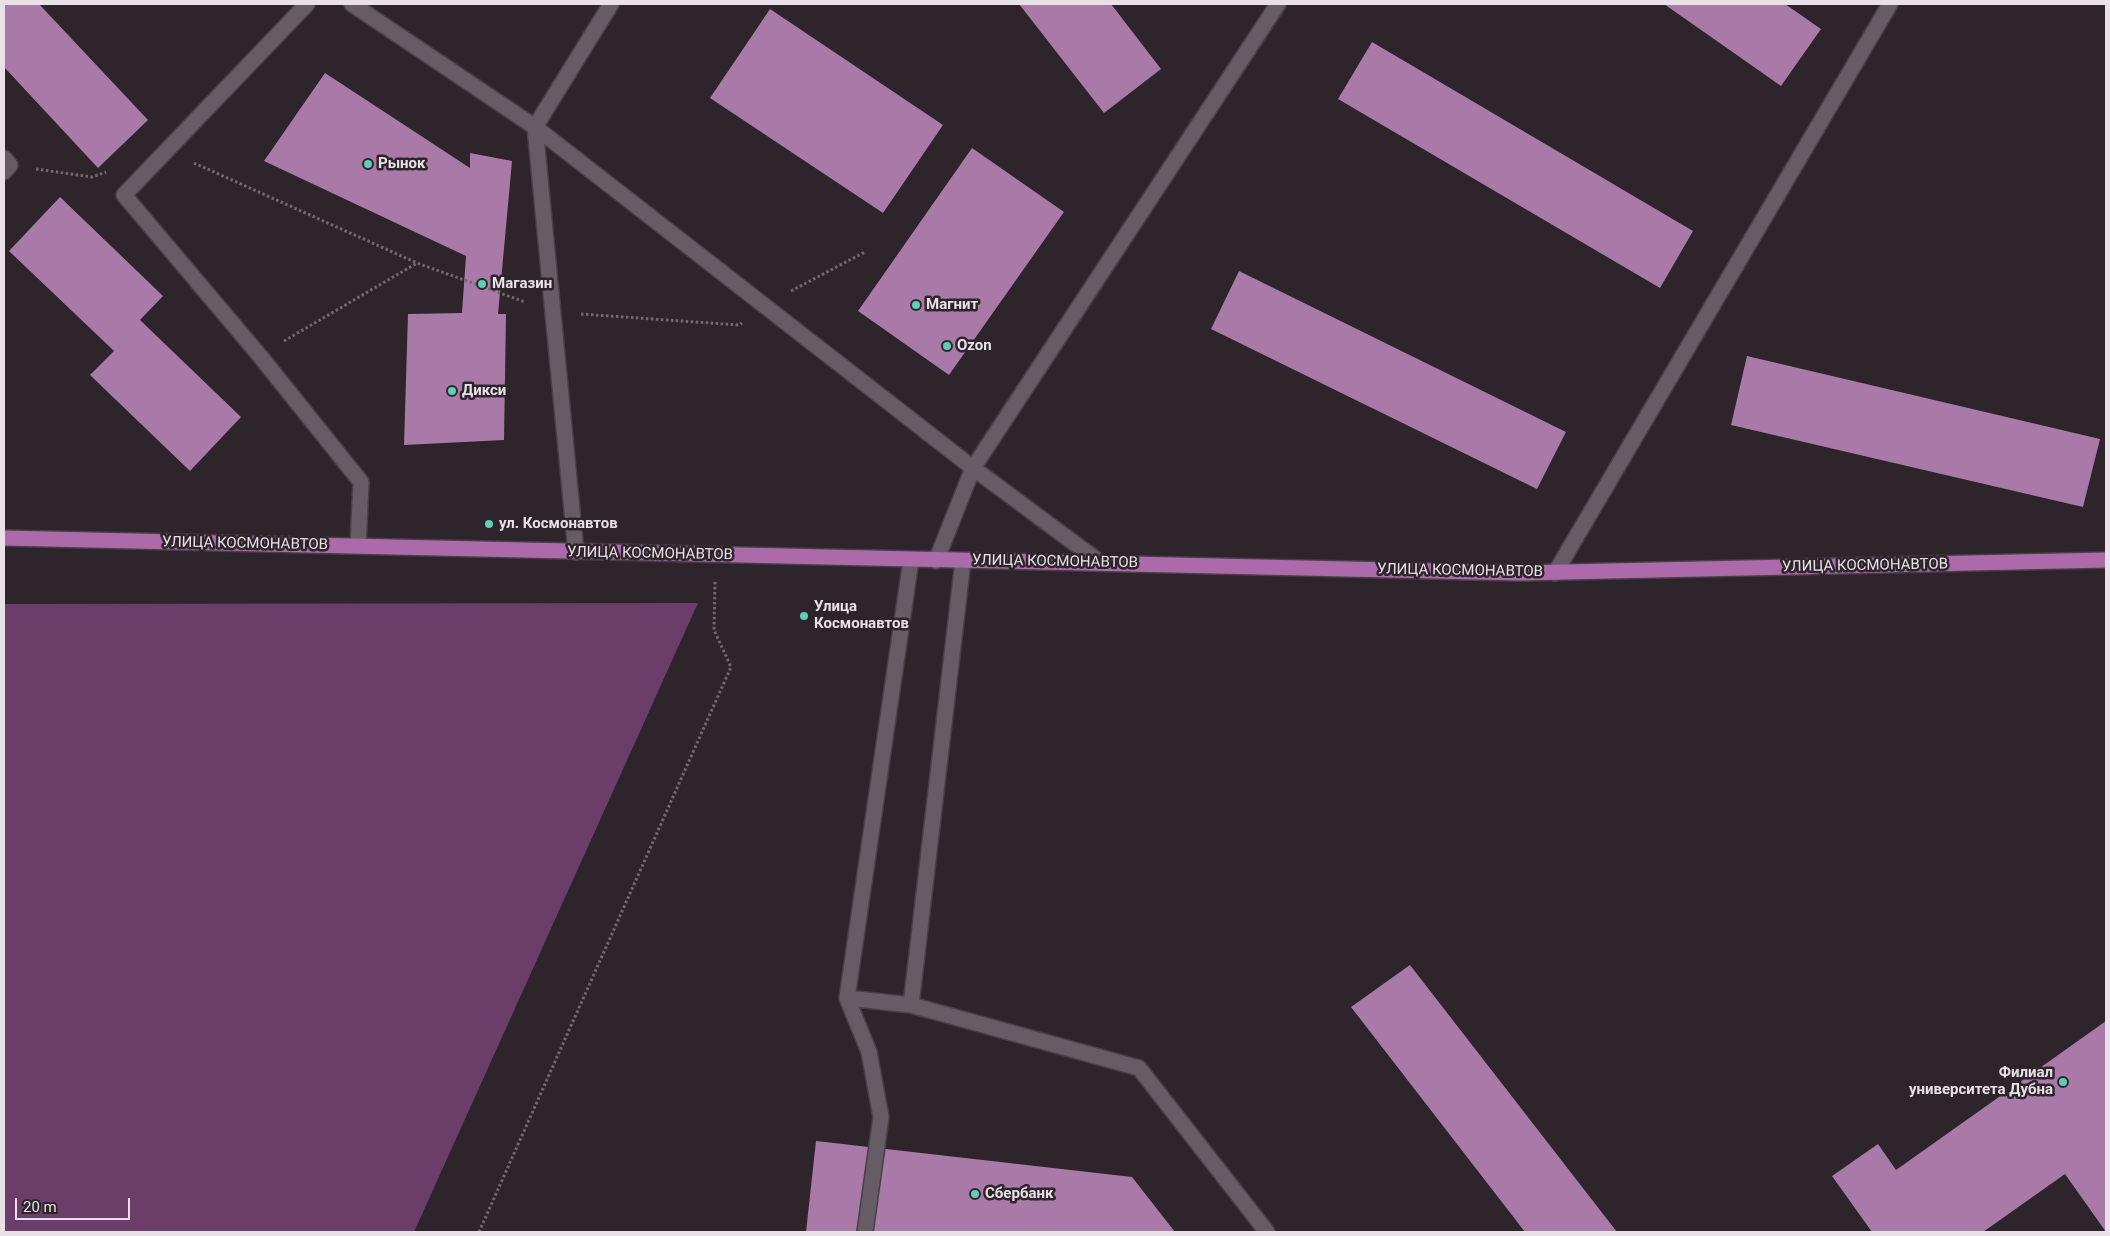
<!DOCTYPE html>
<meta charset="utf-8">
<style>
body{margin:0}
#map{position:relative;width:2110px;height:1236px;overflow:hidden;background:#2d242c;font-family:Roboto,sans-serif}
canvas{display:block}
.frame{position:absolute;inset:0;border:5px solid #e8e2e8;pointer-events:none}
.scale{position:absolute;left:15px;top:1198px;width:115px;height:22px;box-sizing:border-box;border:2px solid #e8e2e8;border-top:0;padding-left:6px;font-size:15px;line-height:18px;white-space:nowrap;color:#e8e2e8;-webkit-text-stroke:4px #2d242c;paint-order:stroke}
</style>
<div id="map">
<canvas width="2110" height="1236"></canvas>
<div class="frame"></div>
<div class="scale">20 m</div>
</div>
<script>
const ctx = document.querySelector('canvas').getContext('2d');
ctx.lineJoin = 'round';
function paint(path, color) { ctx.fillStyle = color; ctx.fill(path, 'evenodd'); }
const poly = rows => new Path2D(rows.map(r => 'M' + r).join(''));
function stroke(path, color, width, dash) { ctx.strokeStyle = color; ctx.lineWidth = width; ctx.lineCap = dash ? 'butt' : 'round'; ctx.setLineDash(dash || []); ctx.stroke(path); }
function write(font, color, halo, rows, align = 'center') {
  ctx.font = font + ' Roboto,sans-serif'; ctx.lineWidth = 5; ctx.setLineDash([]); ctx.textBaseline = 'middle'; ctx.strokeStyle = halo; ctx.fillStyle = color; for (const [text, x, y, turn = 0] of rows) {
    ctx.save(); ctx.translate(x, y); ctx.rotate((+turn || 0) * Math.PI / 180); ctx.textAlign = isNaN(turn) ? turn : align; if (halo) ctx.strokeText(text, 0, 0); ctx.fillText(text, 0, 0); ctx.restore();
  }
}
paint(poly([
 [698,603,414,1232,4,1232,4,604]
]), '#6b3e69');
paint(poly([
 [4,4,39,4,148,120,98,168,4,67],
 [1019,4,1111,4,1161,69,1104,113],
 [1664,4,1785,4,1821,29,1781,86],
 [770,9,943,125,883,213,710,98],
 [1372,42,1693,231,1660,288,1338,99],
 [325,73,470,168,470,153,512,161,498,314,506,314,504,440,404,445,408,314,462,313,466,256,264,161],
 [972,148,1064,212,949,375,858,311],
 [60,197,163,296,140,320,241,417,190,471,90,375,114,351,9,251],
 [1239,271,1566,432,1537,489,1211,329],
 [1747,356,2100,439,2083,507,1731,425],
 [1410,965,1617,1232,1525,1232,1351,1007],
 [2106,1021,2106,1232,2065,1174,1983,1232,1872,1232,1832,1176,1878,1144,1896,1170],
 [816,1141,1132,1177,1175,1232,806,1232]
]), '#a979a7');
const minor = poly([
 [307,4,124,195,260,356,361,482,358,546],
 [352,4,535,127,973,468,1101,563],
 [4,158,10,165,4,172],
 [576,552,535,127,611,4],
 [936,561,973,468,1278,4],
 [1555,573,1890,4],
 [847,998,911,1005,1139,1068,1267,1232],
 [911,1005,963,561],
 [865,1232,881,1117,869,1052,847,998,911,560]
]);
const major = poly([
 [4,538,1520,573,2106,560]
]);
stroke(minor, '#484047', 18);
stroke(major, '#484047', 18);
stroke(poly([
 [194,163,417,263],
 [36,169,92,177,106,172],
 [791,291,865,252],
 [581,314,739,325,742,323],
 [284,341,417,263,525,302],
 [479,1232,731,667,714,630,715,581]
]), '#726a71', 3, [2.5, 2.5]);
stroke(minor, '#665c66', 15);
stroke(major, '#ac6aaa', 15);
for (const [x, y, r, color] of [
 [368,164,5,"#5eceb7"],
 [482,284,5,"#5eceb7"],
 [916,305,5,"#5eceb7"],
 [947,346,5,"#5eceb7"],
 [452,391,5,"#5eceb7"],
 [489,524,5,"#5eceb7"],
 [804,616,5,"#5eceb7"],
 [2063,1082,5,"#5eceb7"],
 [975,1194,5,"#5eceb7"]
]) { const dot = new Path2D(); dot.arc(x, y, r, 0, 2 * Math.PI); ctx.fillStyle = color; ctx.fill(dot); stroke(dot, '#2d242c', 2); }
write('bold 15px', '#e8e2e8', '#2d242c', [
 ["Рынок",378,164],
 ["Магазин",492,284],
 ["Магнит",926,305],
 ["Ozon",957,346],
 ["Дикси",462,391],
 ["ул. Космонавтов",499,524],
 ["Улица",814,607],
 ["Космонавтов",814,624],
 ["Филиал",2053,1073,"right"],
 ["университета Дубна",2053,1090,"right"],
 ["Сбербанк",985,1194]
], 'left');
write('15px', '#e8e2e8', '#2d242c', [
 ["УЛИЦА КОСМОНАВТОВ",245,544,1],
 ["УЛИЦА КОСМОНАВТОВ",650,554,1],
 ["УЛИЦА КОСМОНАВТОВ",1055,562,1],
 ["УЛИЦА КОСМОНАВТОВ",1865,566,-1],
 ["УЛИЦА КОСМОНАВТОВ",1460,571,1]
]);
</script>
